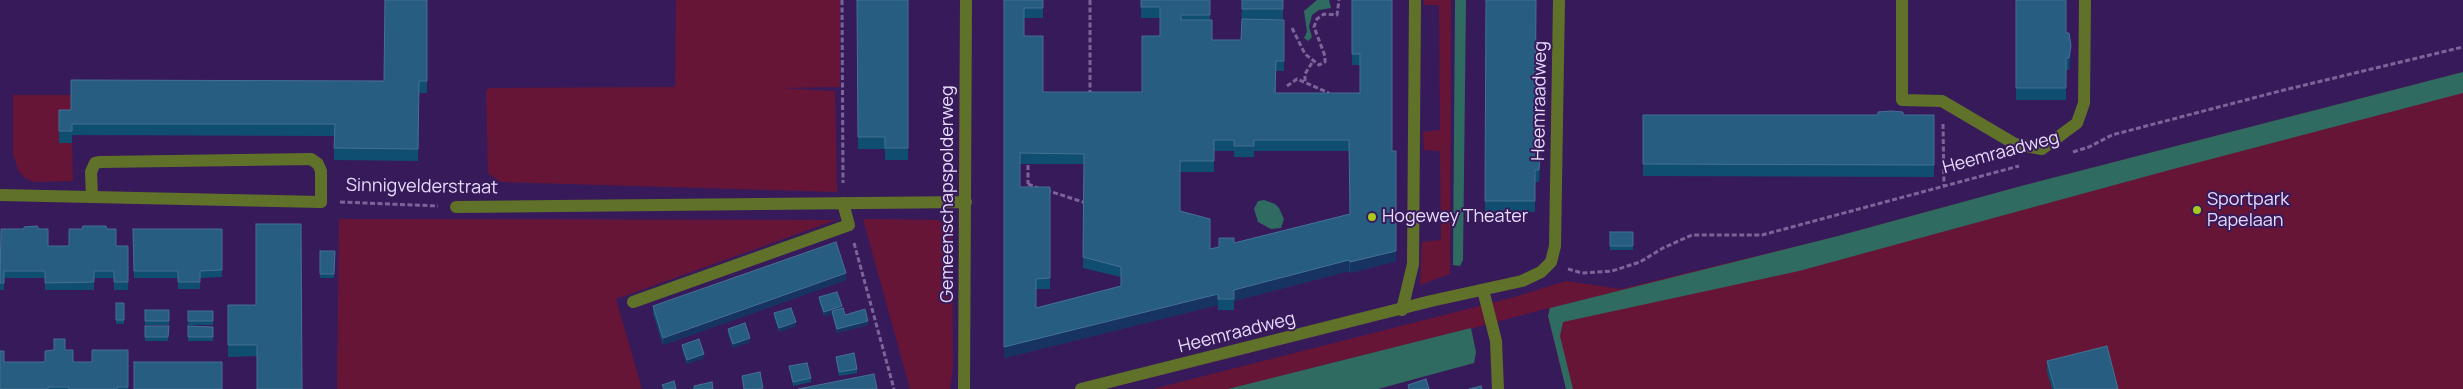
<!DOCTYPE html>
<style>
body{margin:0}
canvas{display:block;background:#371a59}
</style>
<canvas width="2463" height="389"></canvas>
<script>
const ctx = document.querySelector('canvas').getContext('2d');
ctx.lineJoin = 'round';
function paint(path, color) { ctx.fillStyle = color; ctx.fill(path, 'evenodd'); }
const poly = rows => new Path2D(rows.map(r => 'M' + r).join(''));
function stroke(path, color, width, dash) { ctx.strokeStyle = color; ctx.lineWidth = width; ctx.lineCap = dash ? 'butt' : 'round'; ctx.setLineDash(dash || []); ctx.stroke(path); }
function write(font, color, halo, rows, align = 'center') {
  ctx.font = font + ' Manrope,sans-serif'; ctx.lineWidth = 4; ctx.setLineDash([]); ctx.textBaseline = 'middle'; ctx.strokeStyle = halo; ctx.fillStyle = color; for (const [text, x, y, turn = 0] of rows) {
    ctx.save(); ctx.translate(x, y); ctx.rotate((+turn || 0) * Math.PI / 180); ctx.textAlign = isNaN(turn) ? turn : align; if (halo) ctx.strokeText(text, 0, 0); ctx.fillText(text, 0, 0); ctx.restore();
  }
}
paint(poly([
 [676,0,840,0,840,87,779,88,835,91,837,192,501,182,488,173,486,91,490,88,675,87],
 [1424,0,1451,0,1450,274,1420,285,1422,242,1441,240,1440,151,1424,150,1423,132,1440,130,1439,5,1424,5],
 [2463,72,2463,389,1566,389,1548,316,1549,308,1242,389,1153,389,1515,297,1566,281,1621,289,1838,236,2025,185],
 [13,95,72,95,72,124,60,142,72,142,73,181,34,182,25,178,18,170,13,153],
 [339,219,836,220,616,299,642,389,337,389],
 [863,219,938,220,948,228,952,236,953,368,950,389,910,389]
]), '#671536');
paint(poly([
 [1317,0,1329,0,1331,8,1319,10,1312,15,1309,27,1312,37,1308,41,1304,38,1307,32,1304,11],
 [1455,0,1466,0,1463,260,1460,266,1453,265],
 [2463,72,2463,93,2177,168,1799,271,1563,322,1560,336,1573,389,1566,389,1548,316,1550,308,1838,236,2025,185],
 [1264,200,1275,204,1279,208,1284,219,1281,228,1271,229,1258,222,1254,209,1258,201],
 [1471,328,1476,352,1474,363,1378,389,1228,389]
]), '#2f6b61');
stroke(poly([
 [842,0,843,183],
 [1090,0,1090,94],
 [1292,28,1305,54,1319,65,1325,62,1325,56,1314,27,1317,19,1324,14,1337,15,1339,0],
 [1305,81,1305,74,1313,61],
 [1287,86,1297,79,1329,93],
 [1943,124,1944,186],
 [2073,152,2089,147,2112,135,2280,91,2463,47],
 [1028,165,1028,184],
 [1028,184,1038,188],
 [1046,190,1086,203],
 [340,202,438,206],
 [854,243,894,389],
 [1568,269,1582,273,1612,271,1640,262,1663,248,1692,235,1762,235,2019,166]
]), '#7b6598', 3, [5, 2.5]);
stroke(poly([
 [92,197,91,172,95,163,100,162,311,159,318,164,321,171,321,202],
 [1402,310,1413,264,1415,0]
]), '#607129', 12);
stroke(poly([
 [633,302,849,225,843,203]
]), '#607129', 12);
stroke(poly([
 [1902,0,1902,100,1942,101,2015,144,2042,149,2077,123,2084,103,2085,0],
 [0,195,321,202],
 [456,207,966,202],
 [1483,290,1496,341,1498,389],
 [964,389,966,0],
 [1081,389,1431,301,1522,281,1541,272,1551,262,1555,246,1559,0]
]), '#607129', 12);
paint(poly([
 [427,0,427,93,419,93,418,161,334,160,334,136,72,135,72,143,59,143,59,110,71,110,384,81],
 [857,0,908,0,908,160,885,160,885,149,858,149],
 [1004,0,1043,0,1043,18,1024,18,1024,36,1043,92,1142,92,1160,36,1160,18,1141,18,1141,0,1210,0,1210,20,1212,40,1241,40,1242,0,1283,0,1283,19,1272,20,1284,20,1284,71,1276,71,1276,93,1360,93,1360,65,1352,65,1352,0,1392,151,1396,261,1350,273,1349,271,1234,301,1234,310,1218,310,1218,305,1004,358],
 [1214,151,1234,151,1234,157,1254,157,1254,151,1349,151,1350,214,1210,249,1180,211,1180,172,1214,172],
 [1020,164,1084,164,1083,268,1121,277,1121,286,1036,308,1036,289,1050,289,1050,187,1020,187],
 [1486,0,1535,145,1540,170,1539,182,1535,182,1535,212,1485,212],
 [2016,0,2066,33,2071,58,2069,70,2066,70,2066,100,2016,100],
 [1643,115,1934,115,1934,177,1643,176],
 [133,229,222,229,222,277,200,278,200,289,178,289,178,278,134,278],
 [1610,232,1633,232,1633,250,1610,250],
 [0,246,128,246,128,290,114,290,114,278,94,278,94,290,45,290,45,278,4,278,4,290,0,290],
 [320,251,335,251,334,278,320,278],
 [846,280,663,345,653,313,653,306],
 [819,297,842,308,845,315,868,325,837,333,832,314,824,316,819,301],
 [116,303,124,303,124,324,116,324],
 [228,305,256,305,257,356,228,357],
 [145,310,169,310,169,325,145,325],
 [188,311,213,311,213,325,188,325],
 [774,313,796,326,779,332,774,317],
 [145,326,169,326,168,341,145,341],
 [188,326,213,327,213,341,188,341],
 [728,329,750,342,733,348,728,333],
 [682,345,704,358,687,364,682,349],
 [65,350,73,362,92,362,128,350,128,389,0,389,0,351,4,362,45,362],
 [836,357,857,369,857,373,839,376],
 [2047,361,2118,389,2052,389,2047,372],
 [789,366,811,378,811,382,793,386]
]), '#104e71');
paint(poly([
 [2071,46,2071,58,2069,70,2069,58],
 [1540,158,1540,170,1539,182,1539,170],
 [1396,251,1396,261,1350,273,1350,262],
 [1349,260,1349,271,1234,301,1234,310,1234,290],
 [846,273,846,280,663,345,663,338],
 [1218,294,1218,305,1004,358,1004,347],
 [842,306,842,310,832,311,832,314,824,316,824,312],
 [868,321,868,325,837,333,837,329],
 [796,322,796,326,779,332,779,328],
 [750,338,750,342,733,348,733,344],
 [704,354,704,358,687,364,687,360]
]), '#163361');
const building = poly([
 [385,0,427,0,427,81,419,81,418,149,334,148,335,124,72,124,72,131,59,131,59,110,71,110,71,80,384,81,385,0],
 [857,0,908,0,908,148,885,148,885,137,858,137,857,0],
 [1004,0,1043,0,1043,8,1024,8,1024,36,1043,36,1043,92,1142,92,1142,36,1160,36,1160,7,1141,7,1141,0,1210,0,1210,15,1181,15,1181,20,1212,20,1212,40,1241,40,1242,19,1284,20,1284,61,1276,61,1275,93,1360,93,1360,54,1352,54,1352,0,1392,0,1392,151,1396,151,1396,251,1350,262,1349,260,1234,290,1234,299,1218,299,1218,294,1004,347,1004,0],
 [1214,140,1234,140,1234,146,1254,146,1254,140,1349,140,1350,214,1234,243,1234,238,1219,238,1219,247,1210,249,1210,219,1180,211,1180,161,1214,161,1214,140],
 [1020,153,1084,154,1083,257,1121,267,1121,286,1036,308,1036,279,1050,278,1050,187,1020,187,1020,153],
 [1242,0,1283,0,1283,9,1242,9,1242,0],
 [1486,0,1536,0,1535,145,1539,145,1540,158,1539,170,1535,170,1535,201,1485,201,1486,0],
 [2016,0,2066,0,2066,33,2069,33,2071,46,2069,58,2066,58,2066,88,2016,88,2016,0],
 [1891,111,1903,112,1903,115,1934,115,1934,165,1643,164,1643,115,1878,115,1878,112,1891,111],
 [256,224,301,224,302,389,257,389,257,345,228,345,228,305,256,305,256,224],
 [37,226,39,229,48,229,48,246,69,246,69,229,82,229,83,226,106,226,107,229,116,229,116,246,128,246,128,282,114,282,114,271,94,271,94,282,45,283,45,271,4,271,4,283,0,283,1,229,24,229,24,227,37,226],
 [133,229,222,229,222,270,200,271,200,282,178,282,178,271,134,271,133,229],
 [1610,232,1633,232,1633,246,1610,246,1610,232],
 [836,242,846,273,663,338,653,306,836,242],
 [320,251,335,251,334,274,320,274,320,251],
 [837,292,842,306,824,312,819,297,837,292],
 [116,303,124,303,124,320,116,320,116,303],
 [791,308,796,322,779,328,774,313,791,308],
 [843,308,845,315,865,309,868,321,837,329,832,311,843,308],
 [145,310,169,310,169,321,145,321,145,310],
 [188,311,213,311,213,321,188,321,188,311],
 [745,323,750,338,733,344,728,329,745,323],
 [145,326,169,326,168,337,145,337,145,326],
 [188,326,213,327,213,337,188,337,188,326],
 [54,339,65,339,65,350,73,350,73,362,92,362,92,350,128,350,128,387,117,387,117,389,69,389,69,387,48,387,48,389,1,389,1,388,0,388,0,351,4,351,4,362,45,362,45,351,54,350,54,339],
 [699,339,704,354,687,360,682,345,699,339],
 [2107,346,2118,389,2055,389,2047,361,2107,346],
 [854,353,857,369,839,372,836,357,854,353],
 [134,362,222,362,222,389,134,389,134,362],
 [807,363,811,378,793,382,789,366,807,363],
 [760,372,763,388,757,389,744,389,742,376,760,372],
 [874,374,877,389,798,389,874,374],
 [1426,379,1429,389,1409,389,1408,385,1426,379],
 [674,381,676,389,664,389,662,385,674,381],
 [712,382,713,389,694,389,694,386,712,382],
 [1481,386,1482,389,1469,389,1481,386]
]);
paint(building, '#275d80');
stroke(building, '#457193', 1);
for (const [x, y, r, color] of [
 [2197,210,5,"#a7c81f"],
 [1372,217,5,"#a7c81f"]
]) { const dot = new Path2D(); dot.arc(x, y, r, 0, 2 * Math.PI); ctx.fillStyle = color; ctx.fill(dot); stroke(dot, '#371a59', 2); }
write('18px', '#e6dbfb', '#371a59', [
 ["Heemraadweg",1540,101,-89],
 ["Heemraadweg",2001,153,-15],
 ["Sinnigvelderstraat",422,187,1],
 ["Gemeenschapspolderweg",948,194,-90],
 ["Heemraadweg",1237,333,-14]
]);
write('18px', '#e6dbfb', '#371a59', [
 ["Sportpark",2207,200],
 ["Papelaan",2207,221],
 ["Hogewey Theater",1382,217]
], 'left');
</script>
